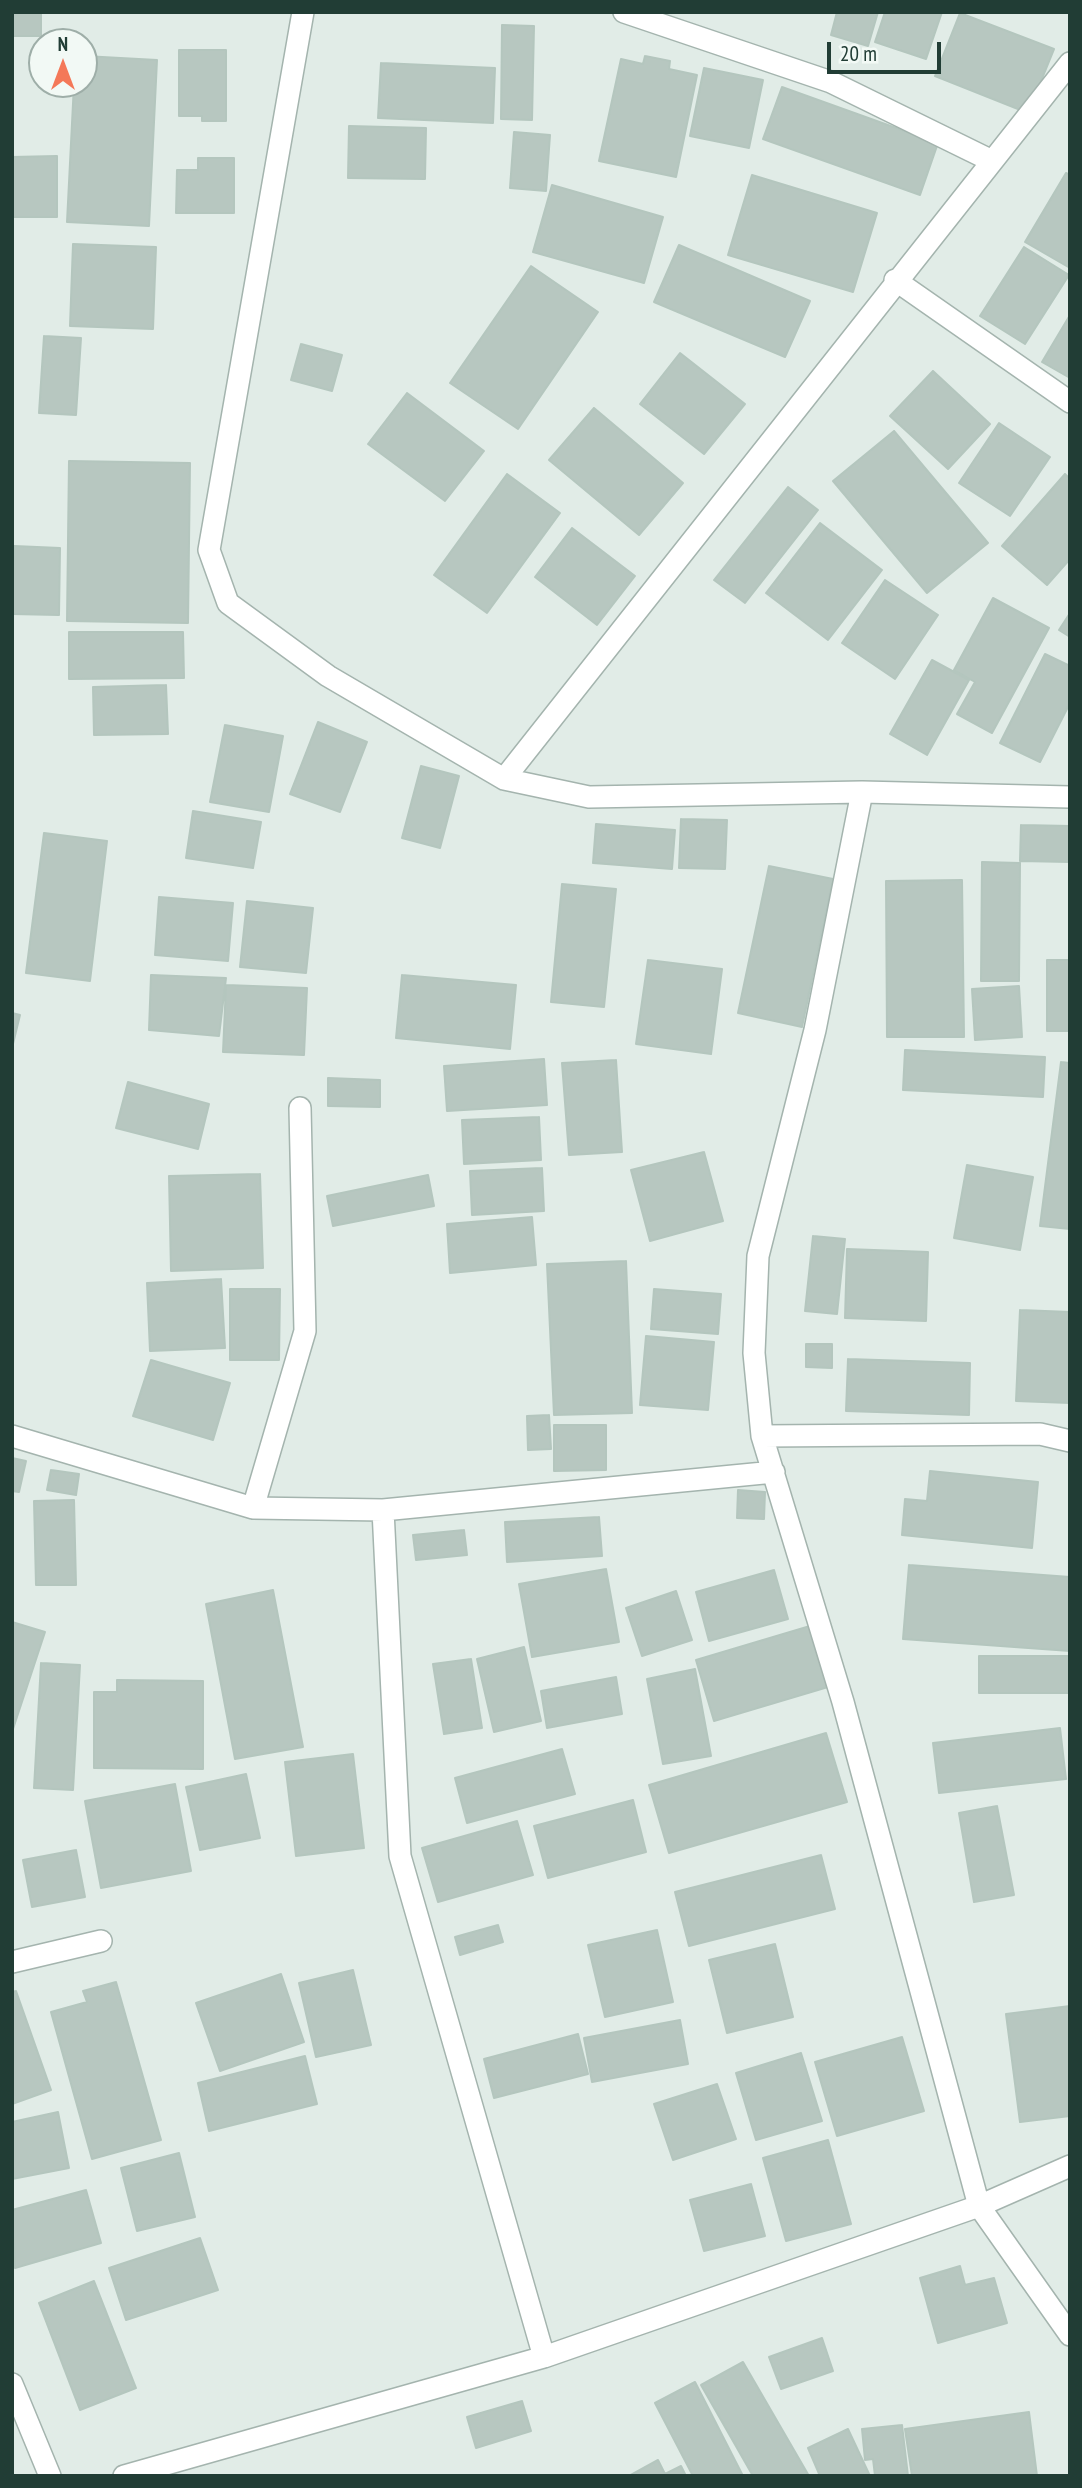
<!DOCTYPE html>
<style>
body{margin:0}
#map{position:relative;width:1082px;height:2488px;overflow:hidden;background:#e1ece7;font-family:"PT Sans Narrow",sans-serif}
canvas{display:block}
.frame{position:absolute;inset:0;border:14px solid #213d35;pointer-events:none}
.north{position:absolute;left:28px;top:28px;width:70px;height:70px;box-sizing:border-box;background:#f2f9f5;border:2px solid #9eaea8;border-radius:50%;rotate:0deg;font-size:19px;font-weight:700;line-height:28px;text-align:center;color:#213d35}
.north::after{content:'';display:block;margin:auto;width:24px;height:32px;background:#f47858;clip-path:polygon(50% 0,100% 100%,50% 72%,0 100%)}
.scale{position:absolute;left:827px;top:42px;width:114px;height:32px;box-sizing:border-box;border:4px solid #213d35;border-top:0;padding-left:9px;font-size:21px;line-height:24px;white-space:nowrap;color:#213d35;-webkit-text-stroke:5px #f2f9f5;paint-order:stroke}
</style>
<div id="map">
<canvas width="1082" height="2488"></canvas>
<div class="frame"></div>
<div class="north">N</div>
<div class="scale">20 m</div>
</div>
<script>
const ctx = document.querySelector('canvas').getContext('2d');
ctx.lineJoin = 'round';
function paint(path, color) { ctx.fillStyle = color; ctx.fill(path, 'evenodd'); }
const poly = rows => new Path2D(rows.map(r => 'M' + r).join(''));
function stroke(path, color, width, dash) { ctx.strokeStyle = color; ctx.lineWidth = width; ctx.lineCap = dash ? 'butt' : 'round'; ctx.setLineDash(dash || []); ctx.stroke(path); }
const building = poly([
 [12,12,41,12,41,36,12,36,12,12],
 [837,12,878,12,868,46,831,35,837,12],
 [885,12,942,12,926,59,875,42,885,12],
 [960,13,1054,49,1028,113,935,76,960,13],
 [502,25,534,26,532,120,501,119,502,25],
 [179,50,226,50,226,121,202,121,202,116,179,116,179,50],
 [84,56,157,60,149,226,67,222,74,84,84,84,84,56],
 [645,56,670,61,669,69,697,75,676,177,599,161,621,59,643,64,645,56],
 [381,63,495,68,493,123,378,118,381,63],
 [704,68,763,80,749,148,690,136,704,68],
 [782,87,938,143,920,195,763,139,782,87],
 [349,126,426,128,425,179,348,178,349,126],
 [514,132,550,135,546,191,510,188,514,132],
 [57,156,57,217,12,217,12,157,57,156],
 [198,158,234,158,234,213,176,213,177,170,198,170,198,158],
 [1066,173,1070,175,1070,268,1025,242,1066,173],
 [752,175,877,213,853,292,728,255,752,175],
 [552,185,663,217,644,283,533,252,552,185],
 [73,244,156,247,153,329,70,326,73,244],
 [679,245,810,301,785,357,654,302,679,245],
 [1024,247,1069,275,1025,344,980,316,1024,247],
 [531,266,598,312,518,429,450,383,531,266],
 [1070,315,1070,378,1042,362,1070,315],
 [44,336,81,338,76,415,39,413,44,336],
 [301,344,342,355,332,391,291,380,301,344],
 [680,353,745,404,704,454,640,404,680,353],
 [933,371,990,424,948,469,890,416,933,371],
 [407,393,484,451,445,501,368,444,407,393],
 [594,408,683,483,639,535,549,460,594,408],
 [999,423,1050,457,1010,516,959,483,999,423],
 [894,431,988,543,927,593,833,481,894,431],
 [69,461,190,463,188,623,67,621,69,461],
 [507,474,560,513,487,613,434,575,507,474],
 [1065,474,1070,479,1070,559,1047,585,1002,546,1065,474],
 [788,487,818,510,745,603,714,580,788,487],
 [820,523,882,570,828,640,766,593,820,523],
 [572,528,635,576,597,625,535,577,572,528],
 [14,546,60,548,59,615,12,614,14,546],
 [885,580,938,615,895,679,842,643,885,580],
 [993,598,1049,628,992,733,957,714,975,682,954,670,993,598],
 [1070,613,1070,637,1059,630,1070,613],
 [69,632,183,632,184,678,69,679,69,632],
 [1045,654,1070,666,1070,703,1040,762,1000,743,1045,654],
 [932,660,969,680,927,755,890,734,932,660],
 [166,685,168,734,94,735,93,687,166,685],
 [318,722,367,742,340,812,290,794,318,722],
 [225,725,283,736,269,812,210,802,225,725],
 [421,766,459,776,440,848,402,838,421,766],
 [193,811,261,822,253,868,186,858,193,811],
 [681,819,727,820,725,869,679,868,681,819],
 [596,824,675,830,672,869,593,863,596,824],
 [1021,825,1070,826,1070,862,1020,861,1021,825],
 [44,833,107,841,90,981,26,973,44,833],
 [982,862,1020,863,1019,981,981,981,982,862],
 [769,866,833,879,802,1027,738,1013,769,866],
 [962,880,964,1037,887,1037,886,881,962,880],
 [562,884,616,889,604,1007,551,1002,562,884],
 [159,897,233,903,228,961,155,955,159,897],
 [247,901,313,908,306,973,240,967,247,901],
 [648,960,722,969,711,1054,636,1044,648,960],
 [1047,960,1070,960,1070,1031,1047,1031,1047,960],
 [151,975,226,978,219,1036,149,1030,151,975],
 [402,975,516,985,510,1049,396,1038,402,975],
 [226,985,307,988,304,1055,223,1052,226,985],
 [1019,986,1022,1037,975,1040,972,989,1019,986],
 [12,1013,20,1015,12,1048,12,1013],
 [905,1050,1045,1057,1043,1097,903,1090,905,1050],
 [544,1059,547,1105,447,1111,444,1066,544,1059],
 [616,1060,622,1152,569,1155,562,1063,616,1060],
 [1061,1062,1070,1063,1070,1229,1040,1226,1061,1062],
 [328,1078,380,1080,380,1107,328,1106,328,1078],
 [128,1082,209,1104,198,1149,116,1128,128,1082],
 [539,1117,541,1160,464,1164,462,1120,539,1117],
 [704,1152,723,1221,650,1241,631,1170,704,1152],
 [967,1165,1033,1177,1020,1250,954,1238,967,1165],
 [542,1168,544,1211,472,1215,470,1171,542,1168],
 [260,1174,263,1268,171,1271,169,1176,260,1174],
 [428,1175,434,1206,333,1226,327,1196,428,1175],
 [532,1217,536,1265,450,1273,447,1224,532,1217],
 [813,1236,845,1239,837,1314,805,1311,813,1236],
 [847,1249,928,1252,926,1321,845,1318,847,1249],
 [626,1261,632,1413,554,1415,547,1264,626,1261],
 [221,1279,225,1348,150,1351,147,1283,221,1279],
 [230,1289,280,1289,279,1360,230,1360,230,1289],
 [654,1289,721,1294,718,1334,651,1329,654,1289],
 [1020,1310,1070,1312,1070,1403,1016,1401,1020,1310],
 [646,1336,714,1342,708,1410,640,1405,646,1336],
 [806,1344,832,1344,832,1368,806,1367,806,1344],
 [848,1359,970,1363,969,1415,846,1411,848,1359],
 [151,1360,230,1383,213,1440,133,1416,151,1360],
 [549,1415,551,1449,528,1450,527,1416,549,1415],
 [554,1425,606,1425,606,1470,554,1471,554,1425],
 [12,1458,26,1461,19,1492,12,1491,12,1458],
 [51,1470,79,1474,76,1495,47,1490,51,1470],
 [930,1471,1038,1482,1032,1548,902,1535,905,1499,927,1501,930,1471],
 [738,1490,765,1492,764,1519,737,1518,738,1490],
 [74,1500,76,1585,36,1585,34,1501,74,1500],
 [599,1517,602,1556,507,1562,505,1522,599,1517],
 [464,1530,467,1555,416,1560,413,1535,464,1530],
 [909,1565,1070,1577,1070,1651,903,1639,909,1565],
 [606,1569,619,1642,532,1657,519,1584,606,1569],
 [774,1570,788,1619,709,1641,696,1592,774,1570],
 [273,1590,303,1747,235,1759,206,1604,273,1590],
 [676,1591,692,1640,642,1656,626,1608,676,1591],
 [12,1622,45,1632,12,1732,12,1622],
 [810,1626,828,1687,714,1721,696,1660,810,1626],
 [524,1647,541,1721,494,1732,477,1659,524,1647],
 [979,1656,1070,1656,1070,1693,979,1693,979,1656],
 [471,1659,482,1728,444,1734,433,1664,471,1659],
 [41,1663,80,1665,73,1790,34,1788,41,1663],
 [695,1669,711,1756,663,1764,647,1679,695,1669],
 [616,1677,622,1714,547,1728,541,1691,616,1677],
 [117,1680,203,1681,203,1769,94,1768,94,1692,117,1692,117,1680],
 [1060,1728,1066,1779,939,1793,933,1743,1060,1728],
 [826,1733,847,1802,669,1853,649,1785,826,1733],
 [562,1749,575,1794,467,1823,455,1778,562,1749],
 [353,1754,364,1848,296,1856,285,1762,353,1754],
 [246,1774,260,1838,200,1850,186,1787,246,1774],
 [175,1784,191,1871,101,1888,85,1801,175,1784],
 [633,1800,646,1852,548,1878,534,1826,633,1800],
 [997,1806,1014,1895,974,1902,959,1813,997,1806],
 [517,1821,533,1875,438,1902,422,1848,517,1821],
 [76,1850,85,1897,32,1907,23,1860,76,1850],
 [821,1855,835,1909,689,1946,675,1892,821,1855],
 [498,1925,503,1942,460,1955,455,1937,498,1925],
 [657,1930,673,2002,605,2017,588,1945,657,1930],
 [775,1944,793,2017,727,2033,709,1960,775,1944],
 [353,1970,371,2045,316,2057,299,1983,353,1970],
 [281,1974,304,2042,220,2071,196,2003,281,1974],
 [116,1982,161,2140,92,2159,51,2012,87,2002,83,1991,116,1982],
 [16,1991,51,2090,12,2104,12,1992,16,1991],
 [1070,2006,1070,2116,1020,2122,1006,2014,1070,2006],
 [680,2020,688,2064,592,2082,584,2038,680,2020],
 [578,2034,588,2074,494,2098,484,2059,578,2034],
 [902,2037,924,2111,837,2136,815,2062,902,2037],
 [801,2053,822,2121,756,2140,736,2073,801,2053],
 [305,2056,317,2104,209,2131,198,2083,305,2056],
 [717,2084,736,2139,673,2160,654,2104,717,2084],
 [58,2112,69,2168,12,2179,12,2122,58,2112],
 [828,2140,851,2224,786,2241,763,2158,828,2140],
 [179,2153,195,2217,137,2231,121,2168,179,2153],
 [751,2184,765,2236,704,2251,690,2200,751,2184],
 [86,2190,101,2243,15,2268,12,2210,86,2190],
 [200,2238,218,2290,126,2320,109,2268,200,2238],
 [960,2266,965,2285,994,2278,1007,2323,938,2343,920,2278,960,2266],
 [94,2281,136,2388,80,2410,39,2303,94,2281],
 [822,2338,833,2371,781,2389,769,2357,822,2338],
 [743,2362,809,2476,753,2476,701,2385,743,2362],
 [695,2382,743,2476,693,2476,655,2403,695,2382],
 [522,2401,531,2431,476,2448,467,2417,522,2401],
 [1029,2412,1037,2476,912,2476,905,2429,1029,2412],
 [902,2425,908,2476,875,2476,873,2459,865,2460,862,2429,902,2425],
 [848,2429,870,2476,820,2476,808,2448,848,2429],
 [658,2460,665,2474,681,2466,686,2476,629,2476,658,2460]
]);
paint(building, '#b7c7c0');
stroke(building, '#b4c6be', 2);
const minor = poly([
 [303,12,209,550,228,603,328,676,504,779,589,797,862,792,1070,797],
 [624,12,831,82,992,161],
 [895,280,1070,402],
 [504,779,1070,63],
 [862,792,815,1030,758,1256,754,1353,762,1436,843,1702,979,2206,1070,2335],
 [12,1436,253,1508,383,1510,774,1472],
 [762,1436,1040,1434,1070,1441],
 [253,1508,305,1331,300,1108],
 [383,1510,400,1856,544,2357],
 [12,1962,101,1941],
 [12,2384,50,2476],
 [124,2476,544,2357,979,2206,1070,2166]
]);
stroke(minor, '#a4b4ae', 24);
stroke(minor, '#fff', 21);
</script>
